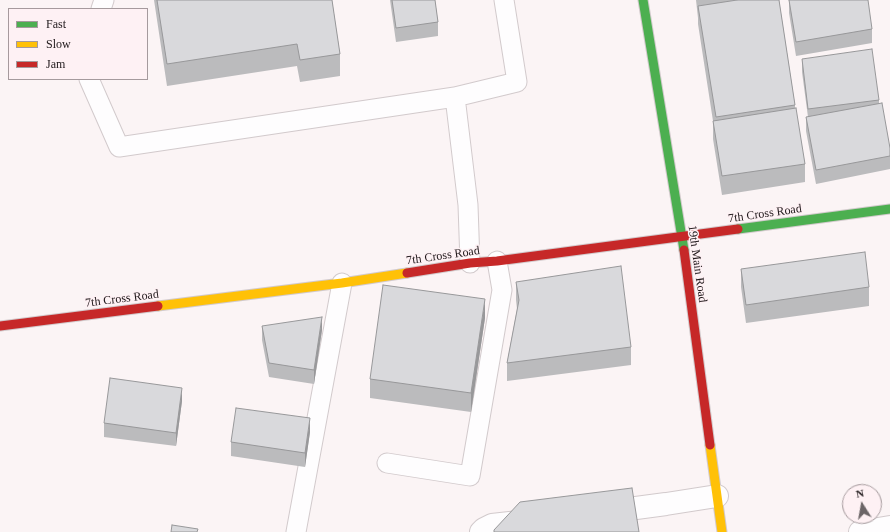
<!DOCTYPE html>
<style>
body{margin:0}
#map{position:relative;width:890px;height:532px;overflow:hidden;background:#fbf4f5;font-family:Georgia,serif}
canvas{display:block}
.legend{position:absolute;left:8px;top:8px;width:140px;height:72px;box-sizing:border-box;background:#fef1f4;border:1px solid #a59a9d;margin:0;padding:5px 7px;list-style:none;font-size:12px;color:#1f181a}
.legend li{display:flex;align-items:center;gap:8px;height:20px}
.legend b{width:20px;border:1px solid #a59a9d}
.north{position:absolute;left:842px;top:484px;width:40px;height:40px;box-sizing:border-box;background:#fef1f4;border:1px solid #a59a9d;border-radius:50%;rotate:349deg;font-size:11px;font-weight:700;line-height:16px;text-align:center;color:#1f181a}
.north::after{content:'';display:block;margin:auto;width:14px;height:18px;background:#6c6567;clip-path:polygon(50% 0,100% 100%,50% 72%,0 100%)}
</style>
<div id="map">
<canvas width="890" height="532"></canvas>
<ul class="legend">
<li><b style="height:5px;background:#4caf50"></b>Fast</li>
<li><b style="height:5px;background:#ffc107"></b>Slow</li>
<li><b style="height:5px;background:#c62828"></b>Jam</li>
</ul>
<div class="north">N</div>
</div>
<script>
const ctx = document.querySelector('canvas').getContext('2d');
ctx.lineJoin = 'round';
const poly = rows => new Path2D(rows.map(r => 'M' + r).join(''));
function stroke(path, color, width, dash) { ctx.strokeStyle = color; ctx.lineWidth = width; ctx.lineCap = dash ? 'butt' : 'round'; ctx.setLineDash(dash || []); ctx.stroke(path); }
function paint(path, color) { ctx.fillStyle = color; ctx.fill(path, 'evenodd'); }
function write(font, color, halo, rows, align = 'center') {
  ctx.font = font + ' Georgia,serif'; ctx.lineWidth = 3; ctx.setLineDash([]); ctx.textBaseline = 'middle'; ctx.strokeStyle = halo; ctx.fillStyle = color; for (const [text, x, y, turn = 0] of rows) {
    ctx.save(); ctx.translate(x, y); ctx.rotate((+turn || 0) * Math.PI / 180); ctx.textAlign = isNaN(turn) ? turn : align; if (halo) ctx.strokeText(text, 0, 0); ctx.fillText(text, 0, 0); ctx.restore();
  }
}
const lane = poly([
 [101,9,104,0],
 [89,79,119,147,455,97,468,205,470,263],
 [455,97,517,82,504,0],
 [387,463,470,476,502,290,497,261],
 [296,532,342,283]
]);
const street = poly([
 [606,512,666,504,717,496],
 [481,532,484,529,492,525,528,521],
 [860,532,890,527]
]);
const fast = poly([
 [643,0,684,250],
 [738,229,890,209]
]);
const slow = poly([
 [158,306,342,283,407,273],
 [710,445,722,532]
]);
const jam = poly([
 [684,250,710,445],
 [407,273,470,263,497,261,738,229],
 [0,326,158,306]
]);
stroke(lane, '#d2cacc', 21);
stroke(street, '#d2cacc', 24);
stroke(fast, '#d2cacc', 11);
stroke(slow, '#d2cacc', 11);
stroke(jam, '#d2cacc', 11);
stroke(lane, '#fefdfe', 19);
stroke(street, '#fefdfe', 22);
stroke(fast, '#4caf50', 9);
stroke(slow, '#ffc107', 9);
stroke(jam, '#c62828', 9);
paint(poly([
 [154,0,332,0,340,54,340,76,300,82,297,66,167,86],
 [390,0,435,0,438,22,438,36,396,42],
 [696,0,779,0,795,105,795,108,805,164,805,182,722,195,713,139,713,121,698,24,698,18],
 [789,0,872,29,872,43,796,56,789,13],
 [802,59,879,100,879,103,890,148,890,169,816,184,806,131,806,117,808,117,802,72],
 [741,269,869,287,869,306,746,323,741,287],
 [516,282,631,347,631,365,507,381,507,363,517,309,516,300],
 [485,318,471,412,370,398,370,379],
 [262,326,322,330,314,384,269,377,262,340],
 [182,401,176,446,104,437,104,423],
 [310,432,305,467,231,456,231,442]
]), '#bbbbbd');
paint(poly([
 [485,299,485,318,471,412,471,393],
 [322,317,322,330,314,384,314,370],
 [182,388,182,401,176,446,176,433],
 [310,418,310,432,305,467,305,453]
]), '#98989a');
const building = poly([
 [157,0,332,0,340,54,300,60,297,44,167,64,157,0],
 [392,0,435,0,438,22,396,28,392,0],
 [737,0,779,0,795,105,716,117,698,6,737,0],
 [789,0,868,0,872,29,796,42,789,0],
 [872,49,879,100,808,109,802,59,872,49],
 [882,103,890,148,890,156,816,170,806,117,882,103],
 [796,108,805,164,722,176,713,121,796,108],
 [865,252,869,287,746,305,741,269,865,252],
 [621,266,631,347,507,363,519,300,516,282,621,266],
 [383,285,485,299,471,393,370,379,383,285],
 [322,317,314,370,269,363,262,326,322,317],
 [110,378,182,388,176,433,104,423,110,378],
 [236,408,310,418,305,453,231,442,236,408],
 [632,488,639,532,494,532,494,530,520,502,632,488],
 [172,525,198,529,197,532,171,532,172,525]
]);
paint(building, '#d9d9dc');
stroke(building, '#98989a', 1);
write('12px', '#1f181a', '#fef1f4', [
 ["7th Cross Road",765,214,-8],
 ["7th Cross Road",443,256,-8],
 ["19th Main Road",697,264,82],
 ["7th Cross Road",122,299,-7]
]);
</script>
